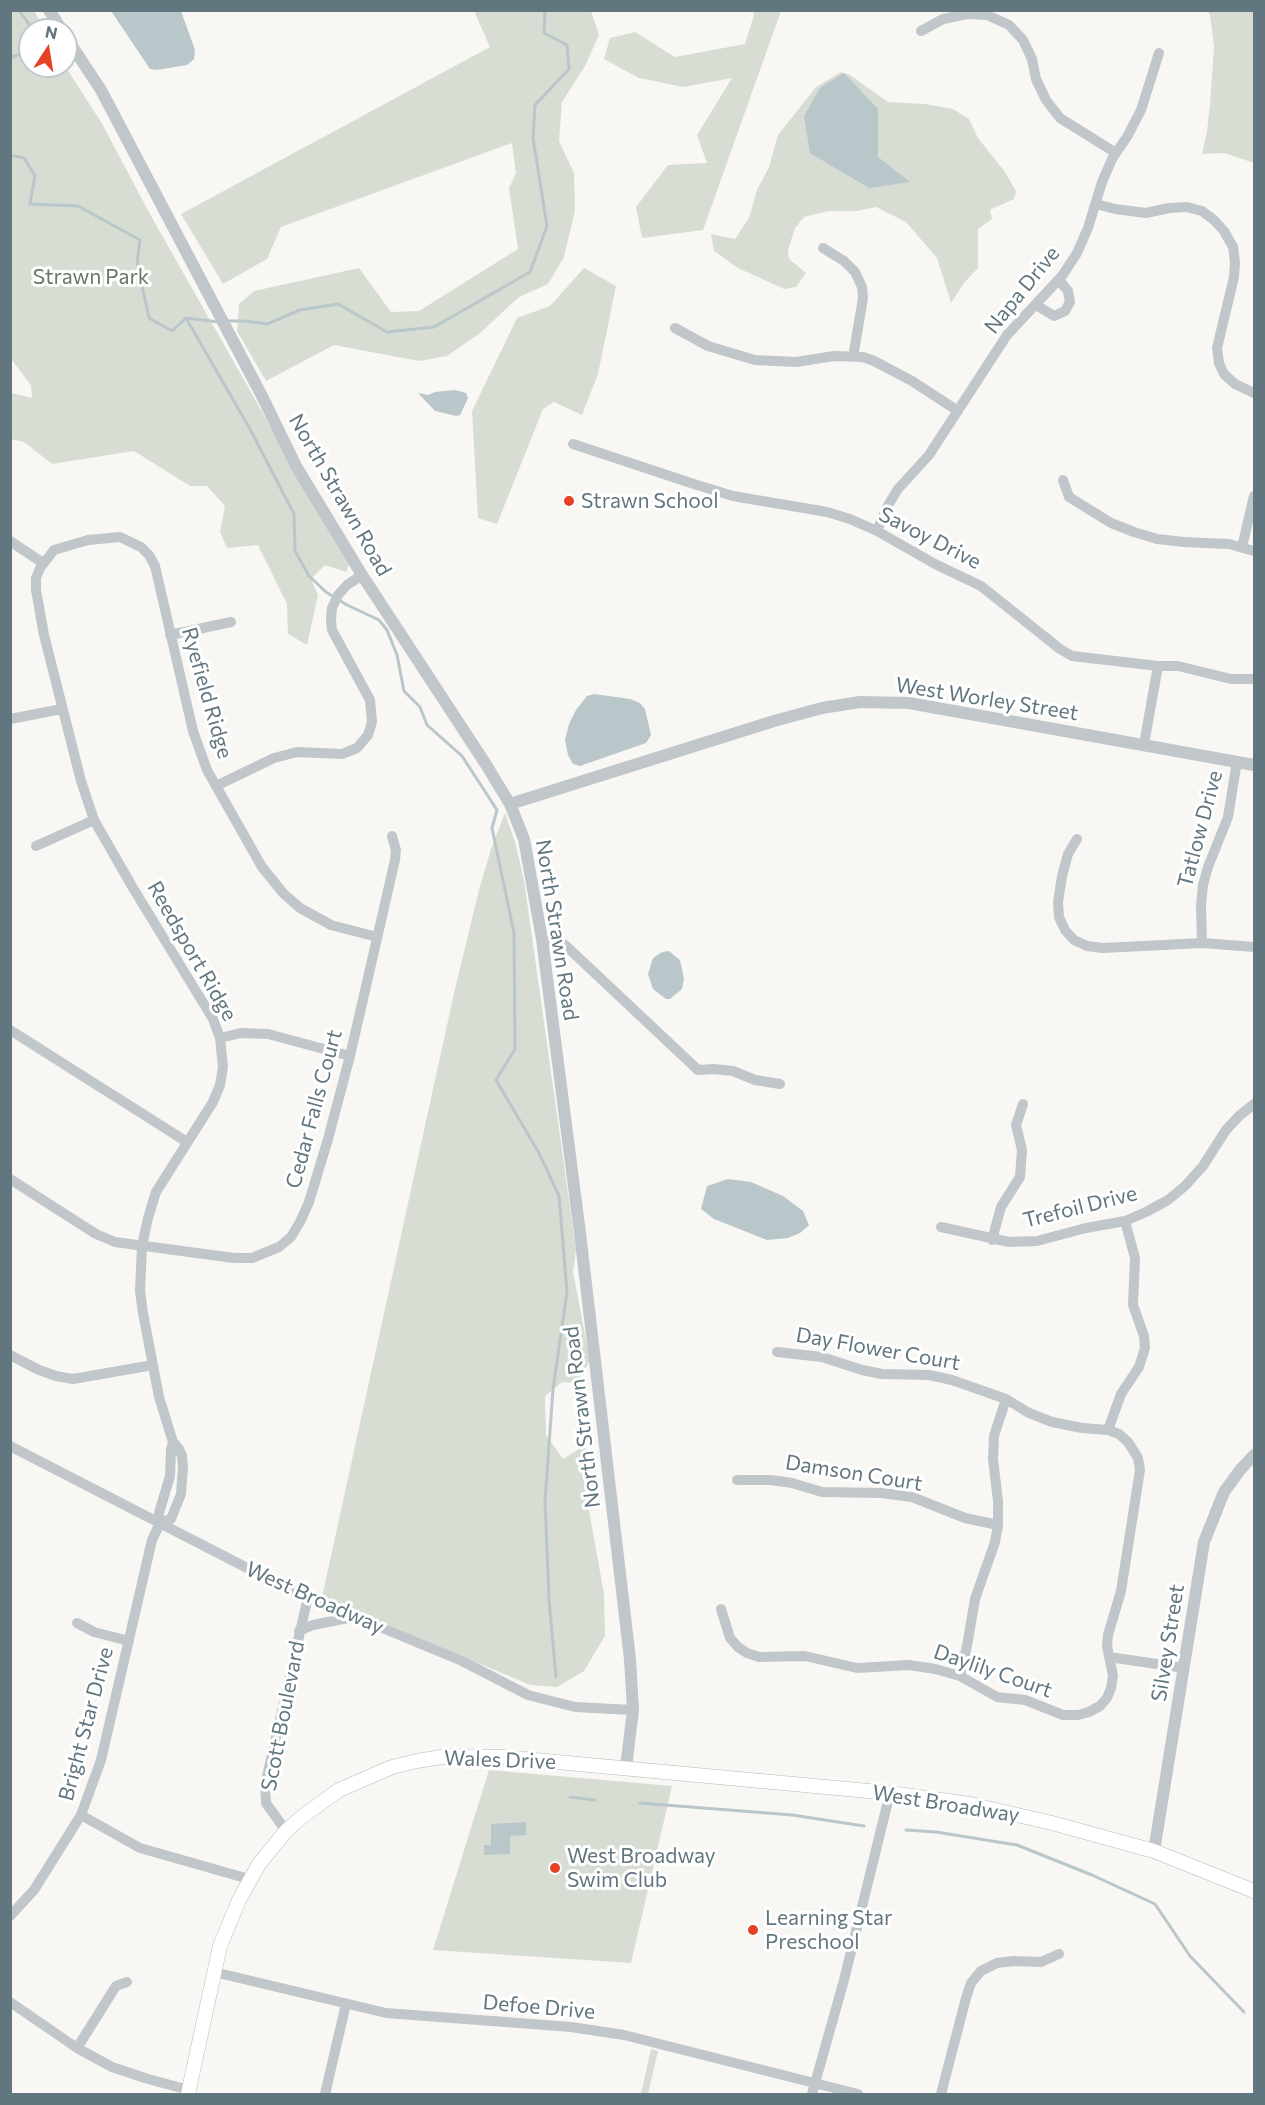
<!DOCTYPE html>
<style>
body{margin:0}
#map{position:relative;width:1265px;height:2105px;overflow:hidden;background:#f8f7f4;font-family:Commissioner,sans-serif}
canvas{display:block}
.frame{position:absolute;inset:0;border:12px solid #627680;pointer-events:none}
.north{position:absolute;left:18px;top:18px;width:60px;height:60px;box-sizing:border-box;background:#fff;border:2px solid #c0c8cc;border-radius:50%;rotate:12deg;font-size:16px;font-weight:700;line-height:24px;text-align:center;color:#627680}
.north::after{content:'';display:block;margin:auto;width:21px;height:27px;background:#e74125;clip-path:polygon(50% 0,100% 100%,50% 72%,0 100%)}
</style>
<div id="map">
<canvas width="1265" height="2105"></canvas>
<div class="frame"></div>
<div class="north">N</div>
</div>
<script>
const ctx = document.querySelector('canvas').getContext('2d');
ctx.lineJoin = 'round';
function paint(path, color) { ctx.fillStyle = color; ctx.fill(path, 'evenodd'); }
const poly = rows => new Path2D(rows.map(r => 'M' + r).join(''));
function stroke(path, color, width, dash) { ctx.strokeStyle = color; ctx.lineWidth = width; ctx.lineCap = dash ? 'butt' : 'round'; ctx.setLineDash(dash || []); ctx.stroke(path); }
function write(font, color, halo, rows, align = 'center') {
  ctx.font = font + ' Commissioner,sans-serif'; ctx.lineWidth = 6; ctx.setLineDash([]); ctx.textBaseline = 'middle'; ctx.strokeStyle = halo; ctx.fillStyle = color; for (const [text, x, y, turn = 0] of rows) {
    ctx.save(); ctx.translate(x, y); ctx.rotate((+turn || 0) * Math.PI / 180); ctx.textAlign = isNaN(turn) ? turn : align; if (halo) ctx.strokeText(text, 0, 0); ctx.fillText(text, 0, 0); ctx.restore();
  }
}
paint(poly([
 [10,11,34,11,45,30,30,30,30,66,65,66,101,122,151,216,349,565,346,572,325,565,311,579,318,595,307,645,288,634,287,604,258,545,227,548,220,532,225,506,207,486,190,486,134,451,52,464,24,442,11,439,11,393,32,398,31,385,11,359],
 [474,11,591,11,599,35,585,66,562,102,559,141,574,173,575,210,564,257,548,284,519,297,480,333,447,356,419,361,334,345,266,381,237,331,239,304,254,291,359,268,391,312,419,311,518,249,509,188,516,173,512,143,281,227,267,259,223,284,181,214,490,47],
 [753,11,781,11,703,230,642,238,636,207,668,165,707,163,697,135,732,78,683,87,639,78,604,59,610,38,635,32,675,57,745,44,754,15],
 [1207,11,1254,11,1254,163,1224,153,1202,154,1207,132,1210,104,1214,47,1210,15],
 [841,72,850,75,888,102,925,104,953,109,969,119,978,138,1005,172,1016,191,1014,199,990,210,992,219,978,229,978,268,964,283,951,303,937,258,906,222,876,207,857,211,829,211,804,217,795,228,788,250,789,259,806,273,796,287,784,289,738,268,714,251,711,234,735,239,749,218,757,190,769,167,778,135,816,87],
 [584,268,616,286,598,374,582,415,554,402,543,409,497,524,478,518,472,411,517,318,550,306],
 [505,813,515,842,524,880,576,1250,573,1272,590,1361,576,1383,562,1382,545,1396,546,1435,563,1459,584,1446,590,1455,582,1471,604,1594,605,1636,584,1671,557,1687,530,1685,322,1597,454,993,479,890,491,849],
 [489,1770,672,1786,631,1963,433,1950],
 [651,2049,658,2051,648,2094,641,2094]
]), '#d8ddd3');
paint(poly([
 [111,11,181,11,195,50,194,59,187,65,157,70,150,69],
 [844,73,878,109,878,157,910,182,869,188,810,153,804,116,820,88],
 [455,390,466,393,468,398,460,415,456,416,435,411,418,393,428,395,435,392],
 [594,694,630,699,640,703,645,709,651,735,646,743,580,766,573,764,568,755,565,740,569,724,576,710,587,696],
 [669,951,680,960,684,979,682,989,670,999,666,999,653,989,648,974,653,958,662,952],
 [728,1179,751,1182,783,1196,803,1211,809,1225,800,1233,788,1238,767,1240,714,1219,701,1209,707,1186],
 [526,1822,526,1835,510,1836,510,1854,484,1855,484,1845,491,1845,491,1824]
]), '#b9c7ca');
stroke(poly([
 [19,10,33,30],
 [10,58,30,50],
 [10,155,24,158,35,176,30,204,78,206,140,240,137,263,149,318,172,331,186,318,218,322],
 [186,318,250,429,294,514,295,551,309,576,326,592,347,605,379,620,387,630,397,655,404,691,420,707,427,725,462,756,497,810,492,828,514,933,515,1049,496,1080,539,1153,559,1196,567,1292,553,1389,545,1501,549,1600,556,1677],
 [228,321,245,321,267,324,300,310,338,304,387,332,434,327,530,272,547,226,533,138,535,105,569,69,567,45,544,33,545,10],
 [570,1797,595,1800],
 [640,1803,792,1815,864,1826],
 [906,1830,936,1832,1017,1845,1092,1875,1155,1904,1190,1956,1244,2012]
]), '#b9c7ca', 3);
const secondary = poly([
 [188,2094,220,1946,239,1900,259,1864,286,1831,303,1816,339,1790,392,1767,417,1761,448,1756,503,1757,890,1793,970,1804,1052,1823,1154,1851,1254,1891]
]);
stroke(secondary, '#b3babd', 15);
stroke(poly([
 [921,31,943,19,967,14,987,15,1009,25,1023,40,1032,59,1036,79,1046,100,1060,118,1116,153],
 [1096,204,1115,209,1146,213,1169,208,1187,207,1202,211,1214,220,1224,231,1233,247,1235,262,1234,277,1217,348,1219,363,1224,374,1235,384,1254,393],
 [823,248,844,261,855,272,862,287,863,298,853,357],
 [1036,305,1054,316,1065,311,1070,302,1068,291,1059,280],
 [675,328,708,346,755,360,796,362,834,356,863,357,874,361,912,381,958,411],
 [573,444,697,485,733,496,827,512,850,519,877,531,935,564,981,586,1060,649,1072,656,1158,666,1178,666,1231,679,1254,679],
 [1063,480,1069,497,1111,523,1134,532,1157,539,1184,542,1229,544,1254,551],
 [877,531,887,507,898,489,929,455,1007,335,1062,276,1077,253,1088,228,1102,182,1113,157,1127,137,1141,110,1159,53],
 [10,541,43,563],
 [1242,547,1254,496],
 [170,635,231,622],
 [10,719,62,709],
 [1144,744,1158,666],
 [216,786,274,758,297,752,342,754,357,748,368,735,372,722,370,700,332,630,331,620,332,608,338,595,347,585,362,575],
 [1077,839,1068,854,1062,876,1058,902,1059,917,1065,930,1074,940,1087,946,1103,948,1202,943,1254,947],
 [36,846,94,820],
 [542,943,557,941,565,945,698,1070,714,1069,733,1071,755,1080,780,1084],
 [1202,943,1201,906,1203,885,1208,867,1228,817,1237,761],
 [10,1030,187,1142],
 [220,1038,241,1033,268,1034,350,1056],
 [10,1179,96,1234,115,1242,234,1258,252,1258,279,1247,291,1237,300,1222,309,1202,328,1139,350,1056,395,860,396,850,392,836],
 [941,1227,1009,1242,1037,1241,1086,1228,1125,1221,1146,1212,1168,1200,1185,1186,1203,1166,1226,1130,1239,1116,1254,1104],
 [992,1240,1001,1207,1020,1177,1022,1150,1016,1125,1023,1104],
 [10,1355,39,1370,56,1376,73,1379,153,1365],
 [1108,1430,1121,1394,1139,1367,1145,1348,1144,1336,1133,1305,1135,1258,1125,1221],
 [10,1446,286,1588,462,1661,528,1695,575,1707,633,1710],
 [737,1480,771,1480,792,1483,822,1492,882,1493,912,1497,965,1518,998,1525],
 [160,1523,171,1519,181,1494,183,1467,182,1456,179,1449,173,1442,159,1397,143,1313,140,1291,142,1246,148,1218,156,1192,213,1102,220,1085,223,1067,220,1038,213,1019,133,888,94,820,81,781,44,635,36,590,36,578,40,568,54,550,88,540,120,537,141,547,149,555,155,566,193,731,207,770,262,867,283,893,300,908,331,925,377,937],
 [160,1523,159,1513,170,1476,171,1450,173,1442],
 [721,1609,730,1638,738,1647,747,1653,759,1657,805,1656,857,1668,909,1665,935,1669,960,1676,997,1697,1025,1700,1063,1715,1078,1715,1089,1712,1100,1706,1107,1698,1111,1688,1113,1676,1107,1646,1108,1635,1121,1591,1140,1470,1138,1458,1128,1442,1119,1434,1108,1430,1082,1428,1052,1422,1029,1413,1006,1399,952,1380,929,1375,882,1374,862,1370,822,1357,777,1352],
 [77,1623,94,1632,129,1641],
 [299,1631,313,1625,353,1617],
 [1109,1657,1184,1668],
 [960,1676,967,1646,975,1599,995,1542,998,1525,998,1501,993,1459,994,1436,1006,1399],
 [81,1815,140,1848,249,1879],
 [286,1831,266,1803,265,1785,308,1597],
 [10,1916,34,1890,81,1815,101,1760,152,1540,160,1523],
 [214,1972,386,2013,571,2027,624,2035,858,2094],
 [10,2002,77,2048,112,2067,148,2079,189,2090],
 [77,2048,116,1986,127,1982],
 [325,2094,346,2004],
 [812,2094,844,1980,890,1793],
 [941,2094,966,1998,971,1983,981,1971,997,1963,1013,1961,1041,1962,1059,1954]
]), '#c0c6c9', 10);
stroke(poly([
 [49,10,62,30],
 [66,37,101,90,263,398,296,466,362,575,485,763,510,804,524,839,542,939,580,1233,630,1659,633,1710,626,1767],
 [510,804,774,721,822,708,860,702,909,703,1254,765],
 [1154,1851,1204,1542,1224,1492,1240,1470,1254,1455]
]), '#c0c6c9', 12);
stroke(secondary, '#fff', 14);
for (const [x, y, r, color] of [
 [569,501,6,"#e74125"],
 [555,1868,6,"#e74125"],
 [753,1930,6,"#e74125"]
]) { const dot = new Path2D(); dot.arc(x, y, r, 0, 2 * Math.PI); ctx.fillStyle = color; ctx.fill(dot); stroke(dot, '#fff', 2); }
write('21px', '#677861', '#fff', [
 ["Strawn Park",91,277]
]);
write('21px', '#627680', '#fff', [
 ["Napa Drive",1022,290,-51],
 ["North Strawn Road",340,495,60],
 ["Savoy Drive",930,538,27],
 ["Ryefield Ridge",207,693,74],
 ["West Worley Street",987,699,9],
 ["Tatlow Drive",1200,829,-75],
 ["North Strawn Road",557,930,81],
 ["Reedsport Ridge",192,951,60],
 ["Cedar Falls Court",314,1109,-75],
 ["Trefoil Drive",1080,1207,-14],
 ["Day Flower Court",878,1349,10],
 ["North Strawn Road",582,1417,-97],
 ["Damson Court",854,1473,9],
 ["West Broadway",315,1598,24],
 ["Silvey Street",1168,1643,-81],
 ["Daylily Court",993,1671,19],
 ["Scott Boulevard",283,1716,-79],
 ["Bright Star Drive",86,1724,-75],
 ["Wales Drive",500,1760,2],
 ["West Broadway",946,1804,9],
 ["Defoe Drive",539,2007,5]
]);
write('21px', '#627680', '#fff', [
 ["Strawn School",581,501],
 ["West Broadway",567,1856],
 ["Swim Club",567,1880],
 ["Learning Star",765,1918],
 ["Preschool",765,1942]
], 'left');
</script>
